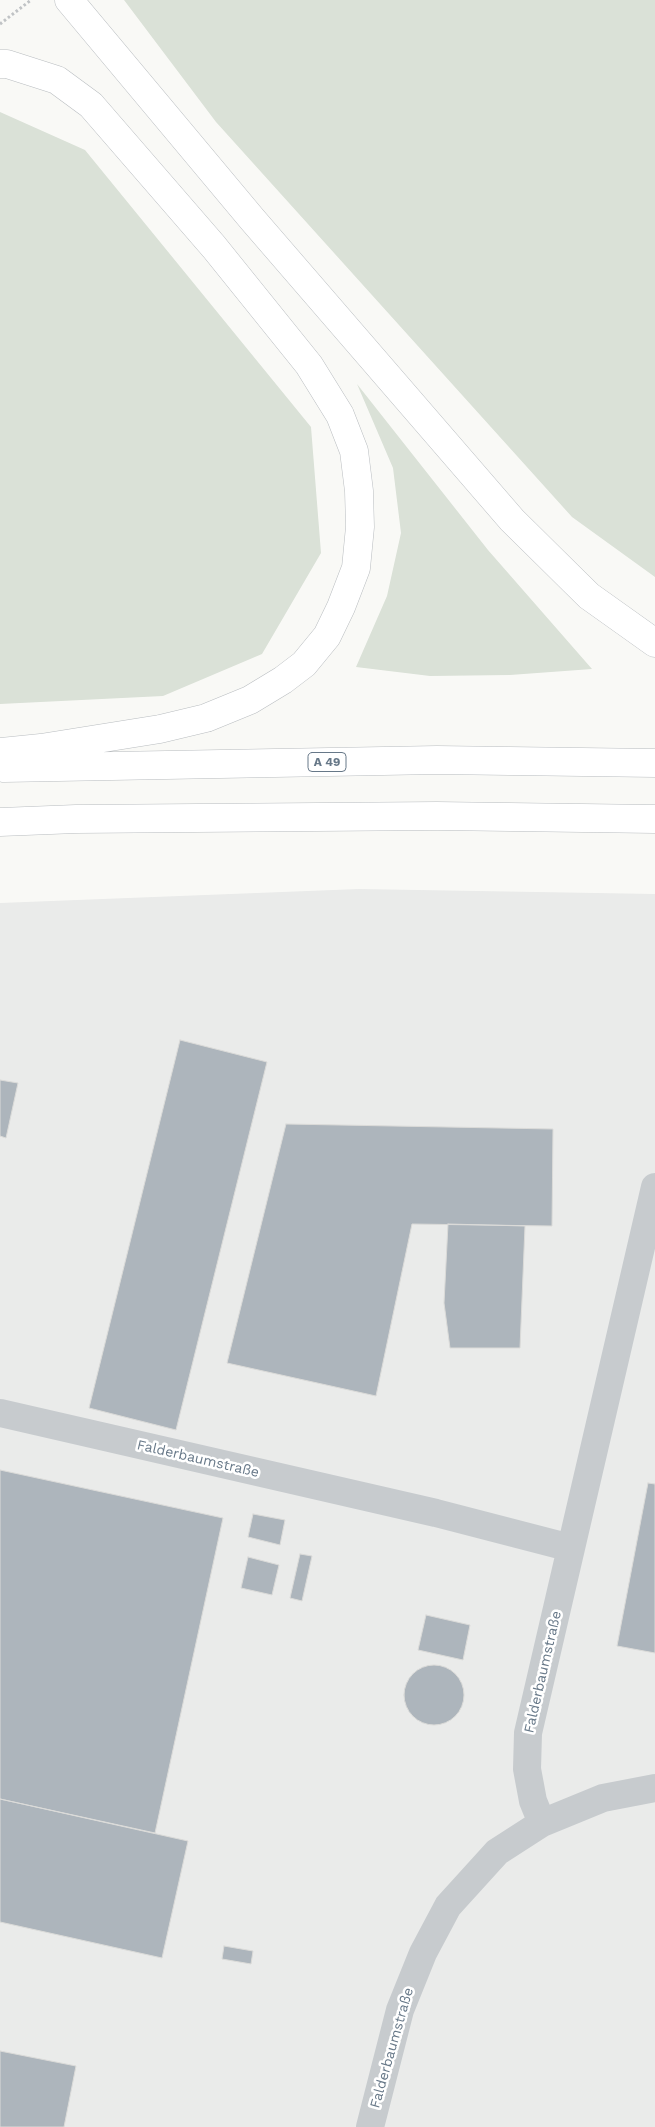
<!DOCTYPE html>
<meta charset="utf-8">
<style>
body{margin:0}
canvas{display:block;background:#f9f9f6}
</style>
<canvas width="655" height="2127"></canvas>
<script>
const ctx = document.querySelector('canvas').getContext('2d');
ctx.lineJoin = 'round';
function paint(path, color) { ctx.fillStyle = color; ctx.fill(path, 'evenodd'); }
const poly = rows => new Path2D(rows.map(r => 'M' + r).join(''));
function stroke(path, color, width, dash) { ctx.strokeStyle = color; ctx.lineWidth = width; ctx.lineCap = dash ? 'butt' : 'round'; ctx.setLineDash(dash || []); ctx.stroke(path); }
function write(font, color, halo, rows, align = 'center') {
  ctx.font = font + ' "Work Sans",sans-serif'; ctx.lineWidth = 5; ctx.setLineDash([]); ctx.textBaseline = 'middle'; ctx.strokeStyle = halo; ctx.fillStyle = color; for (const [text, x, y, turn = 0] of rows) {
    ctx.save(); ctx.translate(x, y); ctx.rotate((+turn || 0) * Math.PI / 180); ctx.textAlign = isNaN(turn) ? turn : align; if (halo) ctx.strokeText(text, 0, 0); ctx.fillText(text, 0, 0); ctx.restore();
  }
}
paint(poly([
 [359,889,655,894,655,2127,0,2127,0,903]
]), '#eaebea');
paint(poly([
 [124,0,655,0,655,577,572,517,216,122],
 [0,112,85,150,311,427,321,553,262,654,163,696,0,704],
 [357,384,488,550,592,669,510,675,430,676,356,667,387,596,401,533,393,468]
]), '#dae1d7');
const building = poly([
 [180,1040,267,1062,176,1430,89,1408,180,1040],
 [0,1080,18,1083,6,1138,0,1136,0,1080],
 [286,1124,553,1129,552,1226,412,1224,376,1396,227,1363,286,1124],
 [448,1224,525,1226,520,1348,450,1348,444,1303,448,1224],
 [0,1470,223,1518,155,1833,0,1799,0,1470],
 [648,1483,655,1484,655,1653,617,1646,648,1483],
 [253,1514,285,1520,280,1545,248,1537,253,1514],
 [300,1554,312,1556,302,1601,290,1598,300,1554],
 [248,1557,279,1565,272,1595,241,1588,248,1557],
 [426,1615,470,1625,463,1660,418,1650,426,1615],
 '404 1695a30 30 0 1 1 60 0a30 30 0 1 1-60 0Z',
 [0,1799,188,1841,162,1958,0,1922,0,1799],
 [224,1946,253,1951,251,1964,222,1959,224,1946],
 [0,2051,76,2066,64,2127,0,2127,0,2051]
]);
paint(building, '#adb5bc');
stroke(building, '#dbdbd9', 1);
const highway = poly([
 [69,0,252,219,512,520,589,596,655,643],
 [0,64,7,64,57,80,91,105,214,247,309,365,340,415,354,451,359,491,360,527,356,568,341,607,327,636,304,664,283,680,250,700,206,718,160,729,41,748,0,752],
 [4,768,437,760,655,763],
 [0,822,76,819,437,816,655,819]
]);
stroke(highway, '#b9bdc0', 29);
stroke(poly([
 [0,24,31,0]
]), '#c0c3c5', 3, [2.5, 2.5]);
stroke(poly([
 [0,1413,436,1513,571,1548],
 [542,1823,533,1801,527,1769,528,1733,655,1187],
 [370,2127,400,2010,423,1953,448,1906,497,1852,542,1823,603,1798,655,1788]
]), '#c7cbce', 28);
stroke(highway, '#fff', 28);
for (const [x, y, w] of [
 [327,762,38]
]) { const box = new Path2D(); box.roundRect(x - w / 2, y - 9.5, w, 19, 4); ctx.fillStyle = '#fff'; ctx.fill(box); stroke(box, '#677888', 1); }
write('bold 12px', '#677888', null, [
 ["A 49",327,762]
]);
write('14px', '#677888', '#fff', [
 ["Falderbaumstraße",198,1459,13],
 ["Falderbaumstraße",543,1672,-77],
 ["Falderbaumstraße",392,2048,-74]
]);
</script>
